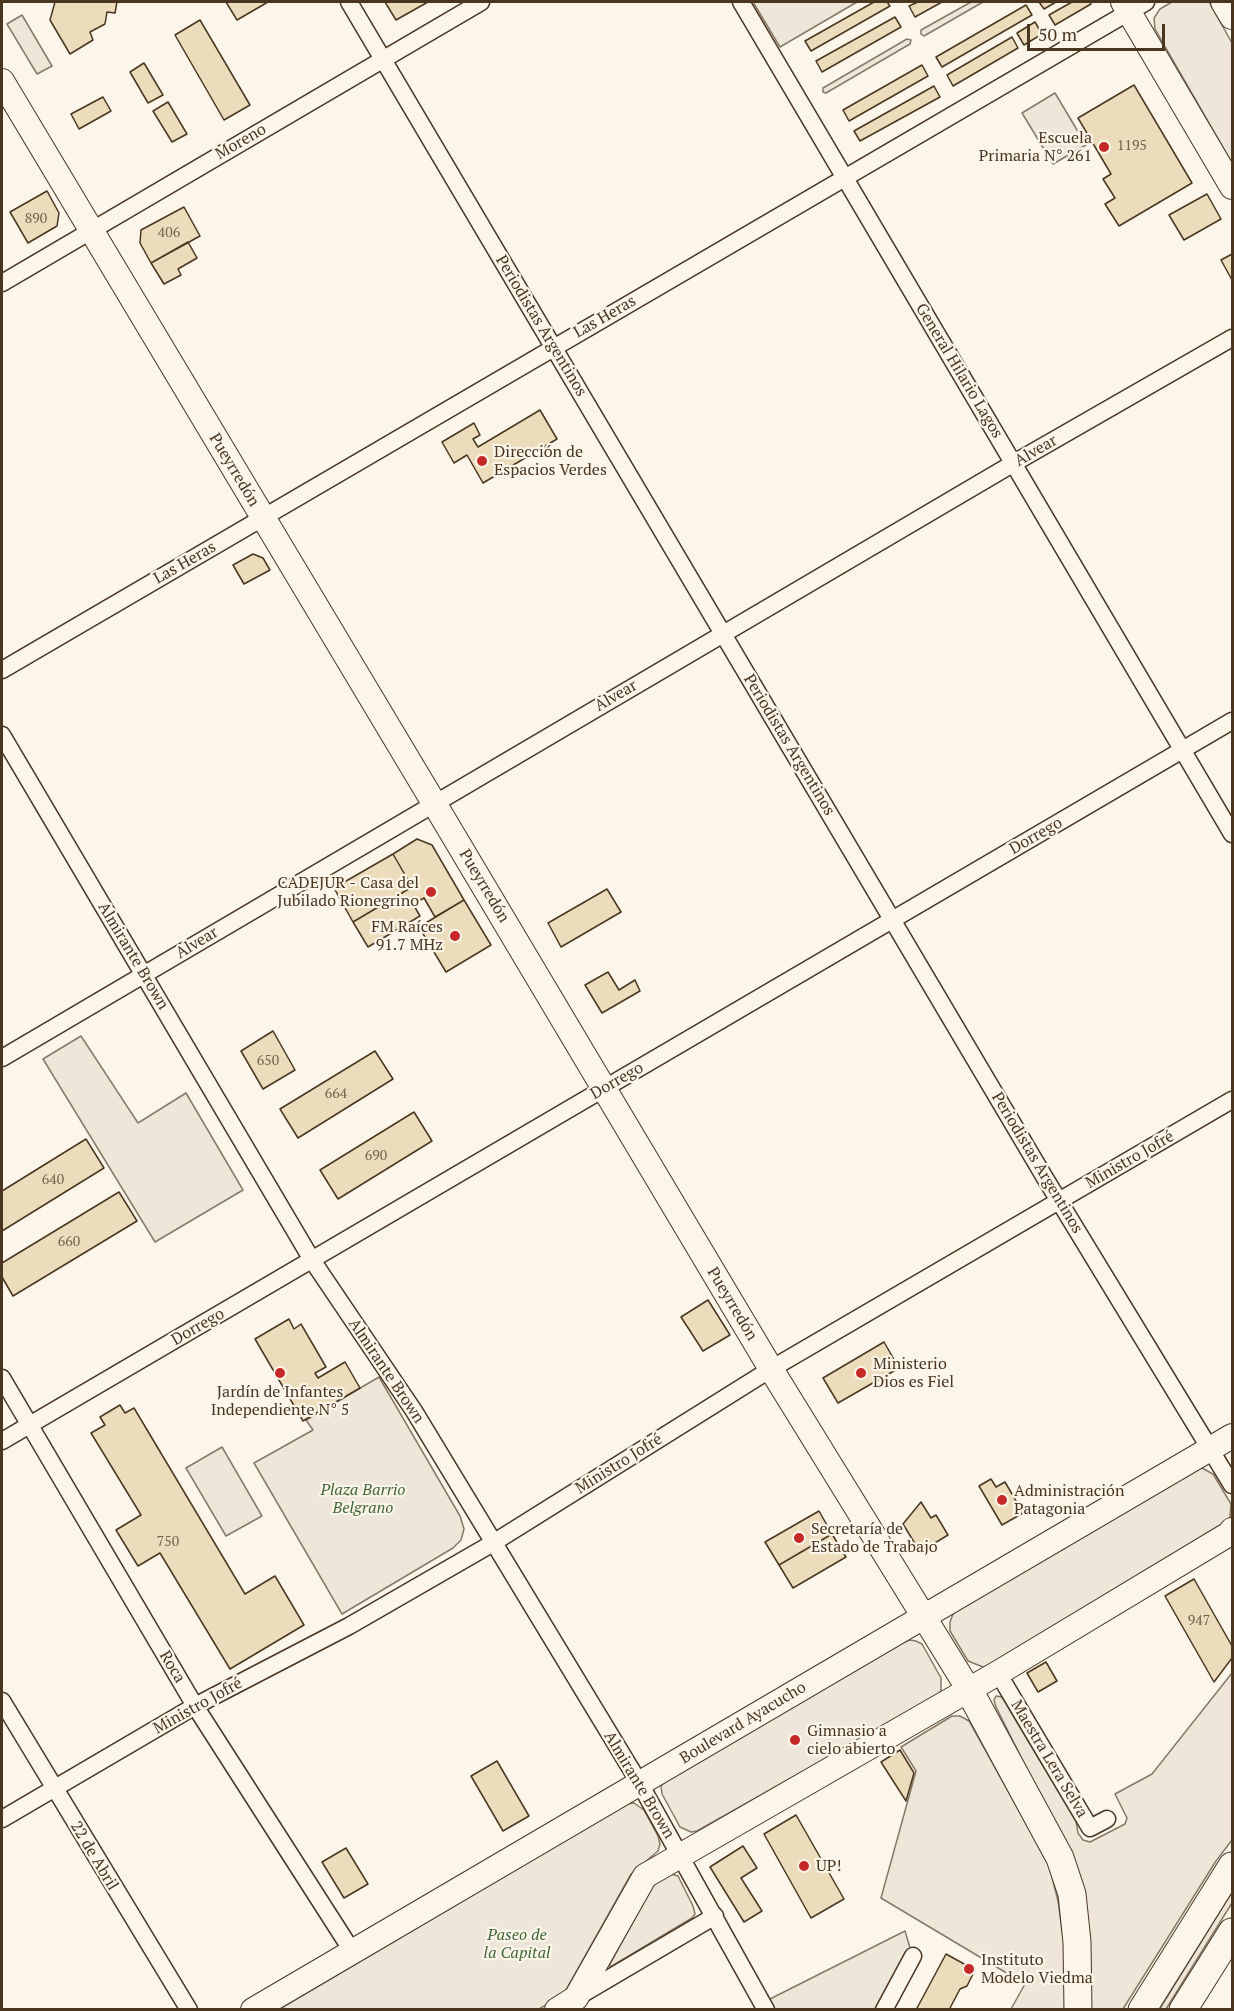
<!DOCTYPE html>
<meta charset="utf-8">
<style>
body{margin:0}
#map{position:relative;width:1234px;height:2011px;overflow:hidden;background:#fbf6e9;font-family:"PT Serif",serif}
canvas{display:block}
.frame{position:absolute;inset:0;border:3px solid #4a3520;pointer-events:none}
.scale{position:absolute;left:1027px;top:24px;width:138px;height:27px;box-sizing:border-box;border:3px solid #4a3520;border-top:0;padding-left:8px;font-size:18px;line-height:21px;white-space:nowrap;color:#4a3520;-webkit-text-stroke:4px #fbf6e9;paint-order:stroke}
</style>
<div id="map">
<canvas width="1234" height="2011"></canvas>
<div class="frame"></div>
<div class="scale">50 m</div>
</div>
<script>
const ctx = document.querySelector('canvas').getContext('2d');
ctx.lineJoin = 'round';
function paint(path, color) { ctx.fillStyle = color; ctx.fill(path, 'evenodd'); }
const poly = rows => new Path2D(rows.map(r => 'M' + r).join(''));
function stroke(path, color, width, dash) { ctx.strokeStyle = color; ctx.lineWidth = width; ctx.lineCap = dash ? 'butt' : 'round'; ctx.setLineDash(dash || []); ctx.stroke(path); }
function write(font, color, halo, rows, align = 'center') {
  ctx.font = font + ' "PT Serif",serif'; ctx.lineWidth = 4.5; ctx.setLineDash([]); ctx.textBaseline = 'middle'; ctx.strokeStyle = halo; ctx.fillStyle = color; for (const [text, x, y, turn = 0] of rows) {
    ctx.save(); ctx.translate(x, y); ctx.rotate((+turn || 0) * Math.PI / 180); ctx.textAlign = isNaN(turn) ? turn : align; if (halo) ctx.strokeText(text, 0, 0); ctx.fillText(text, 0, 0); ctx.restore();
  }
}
const green = poly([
 [971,2,983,2,924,36,921,34,921,30,971,2],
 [1172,2,1209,2,1232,43,1232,163,1155,29,1154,18,1160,9,1172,2],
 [907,39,911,40,910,44,826,93,823,92,823,88,907,39],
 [1055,93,1086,145,1053,164,1022,113,1055,93],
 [379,1377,460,1516,464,1529,461,1540,453,1548,342,1614,254,1463,313,1430,306,1420,379,1377],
 [222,1447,262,1516,226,1536,186,1468,222,1447],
 [1202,1468,1213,1474,1231,1504,1230,1517,1224,1525,991,1665,983,1667,968,1661,950,1631,950,1622,953,1614,960,1607,1194,1470,1202,1468],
 [910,1640,916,1641,922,1644,941,1678,941,1691,935,1697,697,1831,691,1832,680,1827,662,1794,661,1786,667,1779,904,1642,910,1640],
 [1232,1673,1232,1840,1216,1861,1123,2009,1090,2009,1040,1795,996,1707,994,1700,996,1696,1002,1697,1076,1821,1078,1833,1083,1840,1090,1842,1125,1824,1127,1818,1115,1794,1152,1774,1232,1673],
 [952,1716,960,1716,969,1721,1049,1865,1058,1901,1064,1945,1066,1995,1064,2009,1011,2009,1025,1984,881,1898,916,1771,901,1747,952,1716],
 [634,1803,644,1810,658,1836,660,1844,658,1851,631,1874,563,1995,539,2009,278,2010,627,1804,634,1803],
 [671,1874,678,1876,693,1906,695,1914,692,1918,612,1966,609,1966,654,1884,671,1874],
 [1232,1892,1232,1903,1166,2009,1159,2010,1232,1892]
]);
paint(green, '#ede6d9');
stroke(green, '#887966', 1.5);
const parking = poly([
 [753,2,857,2,780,47,753,2],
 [22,15,52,66,37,74,7,24,22,15],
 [81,1036,138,1123,186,1093,243,1190,155,1242,43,1059,81,1036],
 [905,1931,911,1951,878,2009,771,2009,766,2001,905,1931]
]);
paint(parking, '#ede7d9');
stroke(parking, '#887966', 1.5);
const building = poly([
 [55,2,117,2,115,13,107,12,105,24,90,32,93,40,70,54,50,20,55,2],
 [226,2,268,2,237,20,226,2],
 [385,2,428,2,396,20,385,2],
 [874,2,887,2,890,6,811,51,805,41,874,2],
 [918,2,942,2,915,17,909,6,918,2],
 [1039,2,1056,2,1044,9,1039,2],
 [1072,2,1090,2,1091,4,1055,25,1049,15,1072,2],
 [1026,5,1032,15,942,67,936,57,1026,5],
 [895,17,901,27,822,72,816,61,895,17],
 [200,20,250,105,224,120,175,35,200,20],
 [1035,22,1042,34,1024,45,1017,33,1035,22],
 [1012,37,1018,48,953,86,947,75,1012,37],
 [144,63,163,95,148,103,130,72,144,63],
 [922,65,928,76,849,121,843,110,922,65],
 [1134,85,1192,183,1119,226,1105,204,1115,198,1103,179,1111,174,1078,118,1134,85],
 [934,86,940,97,860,141,854,131,934,86],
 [103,97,111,111,79,129,71,114,103,97],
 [168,102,187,134,172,142,153,111,168,102],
 [47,191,59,213,57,226,28,243,10,212,47,191],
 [1207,194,1221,219,1184,240,1169,215,1207,194],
 [184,207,200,236,151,263,140,243,141,230,184,207],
 [188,242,197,258,178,269,181,275,164,284,151,263,188,242],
 [1232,254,1232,280,1221,260,1232,254],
 [540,410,557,439,483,483,467,455,454,463,442,442,474,423,480,435,473,439,478,447,540,410],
 [253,554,263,558,270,570,244,584,233,565,253,554],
 [417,839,432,845,464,900,435,917,424,898,413,904,420,916,368,947,353,922,412,887,393,854,417,839],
 [393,854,412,887,353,922,334,888,393,854],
 [607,889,621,912,561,947,548,923,607,889],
 [464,900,491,945,446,972,419,927,464,900],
 [608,972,619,990,635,980,640,991,602,1013,585,985,608,972],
 [273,1031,295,1070,263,1089,241,1051,273,1031],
 [375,1051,393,1079,298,1138,280,1109,375,1051],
 [414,1112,432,1141,338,1199,320,1170,414,1112],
 [86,1139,104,1168,2,1231,2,1191,86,1139],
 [119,1192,137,1221,13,1296,2,1277,2,1263,119,1192],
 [708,1300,730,1335,703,1351,681,1317,708,1300],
 [289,1319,294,1329,301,1324,326,1367,315,1373,318,1378,345,1362,360,1388,303,1421,255,1339,289,1319],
 [884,1342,899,1368,838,1403,823,1378,884,1342],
 [120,1405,125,1413,134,1408,245,1594,275,1576,304,1625,230,1669,160,1553,138,1566,116,1530,141,1515,91,1433,105,1425,100,1417,120,1405],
 [991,1479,996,1487,1005,1482,1023,1513,1002,1525,979,1486,991,1479],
 [921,1502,931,1518,936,1515,948,1535,920,1552,903,1524,921,1502],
 [819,1511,832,1534,779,1565,765,1542,819,1511],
 [832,1534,846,1557,793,1588,779,1565,832,1534],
 [1194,1579,1232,1646,1232,1658,1214,1682,1165,1596,1194,1579],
 [1046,1662,1057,1681,1038,1692,1027,1673,1046,1662],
 [900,1750,914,1773,906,1801,881,1762,900,1750],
 [497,1761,529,1816,503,1831,471,1776,497,1761],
 [796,1815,844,1899,811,1918,764,1834,796,1815],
 [743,1846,757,1868,741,1878,762,1911,744,1922,710,1867,743,1846],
 [346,1848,368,1884,344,1898,322,1862,346,1848],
 [946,1954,975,1970,967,1986,960,1989,949,2010,916,2010,946,1954]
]);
paint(building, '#ecdcbc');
stroke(building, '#4a3520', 1.5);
const minor = poly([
 [349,2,1045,1178,1232,1485],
 [741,2,1232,834],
 [2,283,481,2],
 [2,670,1146,2],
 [2,735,312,1260,414,1411,640,1784,766,2010],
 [2,1058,1014,463,1232,338],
 [2,1378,195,1706,352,1951],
 [2,1441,1232,721],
 [998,1673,1090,1828,1107,1819],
 [2,1701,189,2010],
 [2,1819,195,1706,349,1626,493,1543,771,1369,1232,1100],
 [579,1996,715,1916],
 [884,2010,913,1956]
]);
const secondary = poly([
 [1123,2,1232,187],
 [1223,2,1232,17],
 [2,81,434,803,771,1369,969,1690],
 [253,2010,1232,1436],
 [557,2010,576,1998,645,1876,998,1673,1229,1534,1232,1530]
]);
const trunk = poly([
 [969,1690,1060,1858,1072,1894,1077,1942,1078,2010],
 [1142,2010,1232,1866],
 [1183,2010,1232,1932]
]);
stroke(minor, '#4a3520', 19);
stroke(secondary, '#4a3520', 26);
stroke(trunk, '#4a3520', 29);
stroke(minor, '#fbf6e9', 16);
stroke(secondary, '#fbf6e9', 24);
stroke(trunk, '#fbf6e9', 27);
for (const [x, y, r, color] of [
 [1104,147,6,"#c62828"],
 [482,461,6,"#c62828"],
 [431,892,6,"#c62828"],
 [455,936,6,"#c62828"],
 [280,1373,6,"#c62828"],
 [861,1373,6,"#c62828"],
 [1002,1500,6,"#c62828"],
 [799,1538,6,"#c62828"],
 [795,1740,6,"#c62828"],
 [804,1866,6,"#c62828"],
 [969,1969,6,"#c62828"]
]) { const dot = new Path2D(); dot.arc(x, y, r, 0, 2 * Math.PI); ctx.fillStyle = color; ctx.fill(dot); stroke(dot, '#fbf6e9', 2); }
write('14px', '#725f47', null, [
 ["1195",1132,146],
 ["890",36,219],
 ["406",169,233],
 ["650",268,1061],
 ["664",336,1094],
 ["690",376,1156],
 ["640",53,1180],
 ["660",69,1242],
 ["750",168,1542],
 ["947",1199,1621]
]);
write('16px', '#4a3520', '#fbf6e9', [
 ["Escuela",1092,138,"right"],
 ["Primaria N° 261",1092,156,"right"],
 ["Dirección de",494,452],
 ["Espacios Verdes",494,470],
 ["CADEJUR - Casa del",419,883,"right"],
 ["Jubilado Rionegrino",419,901,"right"],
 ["FM Raíces",443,927,"right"],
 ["91.7 MHz",443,945,"right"],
 ["Ministerio",873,1364],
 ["Dios es Fiel",873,1382],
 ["Jardín de Infantes",280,1392,"center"],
 ["Independiente N° 5",280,1410,"center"],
 ["Administración",1014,1491],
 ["Patagonia",1014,1509],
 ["Secretaría de",811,1529],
 ["Estado de Trabajo",811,1547],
 ["Gimnasio a",807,1731],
 ["cielo abierto",807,1749],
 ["UP!",816,1866],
 ["Instituto",981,1960],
 ["Modelo Viedma",981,1978]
], 'left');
write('16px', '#4a3520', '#fbf6e9', [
 ["Moreno",241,142,-30],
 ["Las Heras",605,317,-30],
 ["Periodistas Argentinos",541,326,59],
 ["General Hilario Lagos",959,371,59],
 ["Alvear",1036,451,-30],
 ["Pueyrredón",234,470,59],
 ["Las Heras",185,563,-30],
 ["Alvear",616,696,-30],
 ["Periodistas Argentinos",789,745,59],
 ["Dorrego",1036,836,-30],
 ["Pueyrredón",484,886,59],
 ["Alvear",197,943,-31],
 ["Almirante Brown",133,956,59],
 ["Dorrego",617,1081,-30],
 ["Ministro Jofré",1130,1160,-30],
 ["Periodistas Argentinos",1037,1163,59],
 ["Pueyrredón",732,1304,59],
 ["Dorrego",198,1327,-30],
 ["Almirante Brown",386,1371,56],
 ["Ministro Jofré",619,1464,-32],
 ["Roca",172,1667,59],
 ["Ministro Jofré",198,1706,-29],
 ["Boulevard Ayacucho",743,1723,-31],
 ["Maestra Lera Selva",1049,1759,59],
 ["Almirante Brown",639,1785,59],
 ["22 de Abril",94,1856,59]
]);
write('italic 16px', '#436837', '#fbf6e9', [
 ["Plaza Barrio",363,1490],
 ["Belgrano",363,1508],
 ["Paseo de",517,1935],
 ["la Capital",517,1953]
]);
</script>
